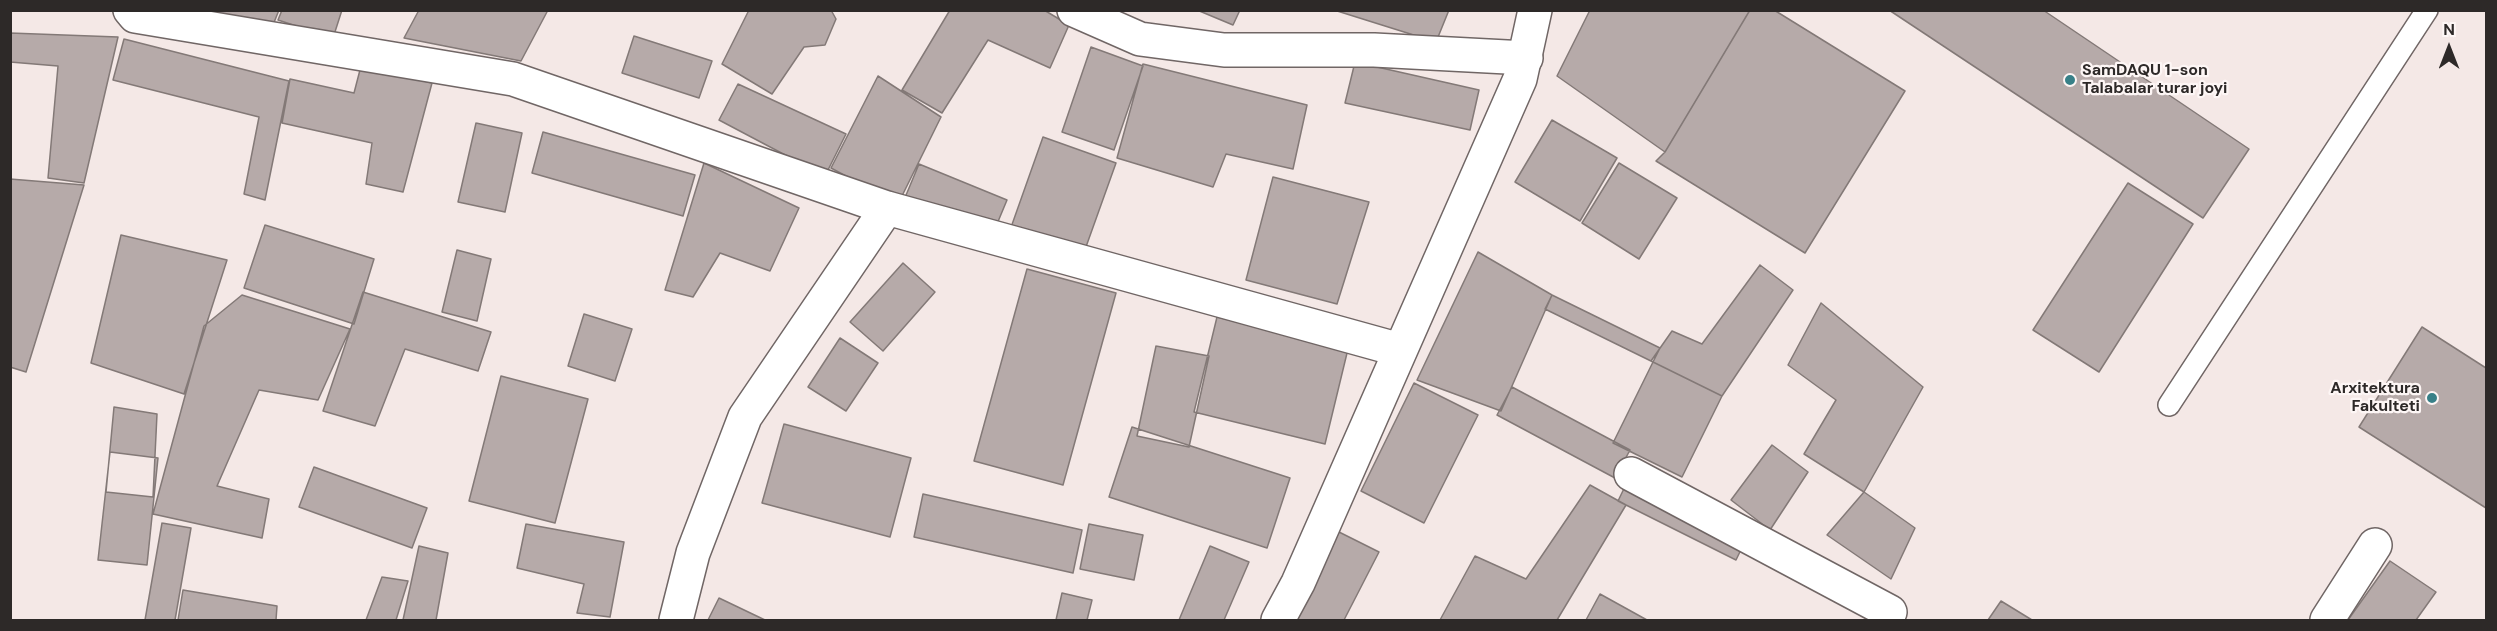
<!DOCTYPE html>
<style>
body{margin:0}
#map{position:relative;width:2497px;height:631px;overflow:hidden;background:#f4e8e6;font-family:"DM Sans",sans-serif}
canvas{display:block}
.frame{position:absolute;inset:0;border:12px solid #2d2928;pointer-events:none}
.north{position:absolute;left:2419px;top:18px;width:60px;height:60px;-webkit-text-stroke:4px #fdf6f5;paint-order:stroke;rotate:0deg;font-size:16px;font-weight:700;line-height:24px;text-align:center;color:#2d2928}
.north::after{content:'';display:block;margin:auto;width:21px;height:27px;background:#2d2928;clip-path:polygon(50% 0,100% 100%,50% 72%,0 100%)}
</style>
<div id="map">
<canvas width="2497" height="631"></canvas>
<div class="frame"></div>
<div class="north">N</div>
</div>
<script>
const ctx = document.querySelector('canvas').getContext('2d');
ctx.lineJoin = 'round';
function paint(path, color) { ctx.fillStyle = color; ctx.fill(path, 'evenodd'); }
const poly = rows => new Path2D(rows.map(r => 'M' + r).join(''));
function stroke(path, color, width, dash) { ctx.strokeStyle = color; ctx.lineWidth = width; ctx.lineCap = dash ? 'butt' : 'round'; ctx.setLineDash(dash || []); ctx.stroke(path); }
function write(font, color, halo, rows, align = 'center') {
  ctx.font = font + ' "DM Sans",sans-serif'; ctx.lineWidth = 4.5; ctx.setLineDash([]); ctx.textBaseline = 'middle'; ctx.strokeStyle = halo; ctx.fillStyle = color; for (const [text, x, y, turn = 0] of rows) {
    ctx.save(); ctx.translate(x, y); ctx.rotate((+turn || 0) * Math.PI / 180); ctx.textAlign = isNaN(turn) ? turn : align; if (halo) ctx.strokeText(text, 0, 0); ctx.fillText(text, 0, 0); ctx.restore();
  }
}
const building = poly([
 [177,10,279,10,271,30,177,10],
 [282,10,342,10,333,38,278,20,282,10],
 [419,10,548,10,521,61,404,38,419,10],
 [749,10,831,10,836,19,825,45,804,47,772,94,722,64,749,10],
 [950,10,1044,10,1069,25,1050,68,988,40,942,113,902,90,950,10],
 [1197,10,1240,10,1233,25,1197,10],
 [1334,10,1449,10,1436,42,1334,10],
 [1590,10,1750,10,1665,152,1557,76,1590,10],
 [1750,10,1774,10,1905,91,1805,253,1656,161,1665,152,1750,10],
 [1889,10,2043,10,2249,149,2203,218,1889,10],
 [10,33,118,37,84,183,48,178,58,66,10,62,10,33],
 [634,36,712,61,699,98,622,73,634,36],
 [124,39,289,81,265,200,244,194,259,117,113,80,124,39],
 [1091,47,1143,66,1114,150,1062,132,1091,47],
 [1355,62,1479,90,1470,130,1345,103,1355,62],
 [1143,64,1307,105,1293,169,1226,154,1213,187,1117,158,1143,64],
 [361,66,432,83,403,192,366,184,372,143,282,123,290,79,354,93,361,66],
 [878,76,941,117,898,204,831,168,878,76],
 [738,84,846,134,825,176,719,120,738,84],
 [1552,120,1617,158,1580,221,1515,182,1552,120],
 [476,123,522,133,505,212,458,202,476,123],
 [543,132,695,175,683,216,532,173,543,132],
 [1043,137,1116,163,1082,258,1009,233,1043,137],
 [704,163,799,208,770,271,720,253,693,297,665,290,704,163],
 [1619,163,1677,198,1639,259,1582,223,1619,163],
 [919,164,1007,200,992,236,904,200,919,164],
 [1273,177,1369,202,1337,304,1246,280,1273,177],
 [10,179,84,185,26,372,10,367,10,179],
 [2128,183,2193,224,2099,372,2033,330,2128,183],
 [265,225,374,259,354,324,244,288,265,225],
 [121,235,227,260,184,394,91,363,121,235],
 [457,250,491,259,477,321,442,312,457,250],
 [1478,252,1552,295,1501,411,1417,380,1478,252],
 [903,263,935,292,883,351,850,322,903,263],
 [1760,265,1793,290,1722,396,1651,361,1672,331,1702,344,1760,265],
 [1027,269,1116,293,1063,485,974,461,1027,269],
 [363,292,491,332,478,371,405,349,375,426,323,411,363,292],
 [242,295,350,329,318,400,259,390,217,486,269,499,262,538,153,514,204,326,242,295],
 [1552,295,1660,348,1653,362,1545,309,1552,295],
 [1821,303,1923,387,1864,492,1804,454,1836,400,1788,365,1821,303],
 [584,314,632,329,615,381,568,366,584,314],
 [1217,317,1348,349,1325,444,1194,412,1217,317],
 [2422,327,2486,368,2486,508,2359,427,2422,327],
 [840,338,878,363,846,411,808,387,840,338],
 [1156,346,1209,356,1189,447,1137,436,1156,346],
 [1653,362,1722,396,1682,477,1613,443,1653,362],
 [501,376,588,399,555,523,469,501,501,376],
 [1414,383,1478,415,1424,523,1361,491,1414,383],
 [1512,387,1630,450,1615,478,1497,415,1512,387],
 [114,407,157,414,153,497,106,492,114,407],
 [784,424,911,458,890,537,762,503,784,424],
 [1132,427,1290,478,1267,548,1109,497,1132,427],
 [1772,445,1808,472,1770,530,1731,500,1772,445],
 [110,452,158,458,147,565,98,560,110,452],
 [314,467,427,508,412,548,299,507,314,467],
 [1631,474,1749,533,1736,560,1618,501,1631,474],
 [1590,485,1626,505,1557,620,1440,620,1475,556,1526,579,1590,485],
 [1864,492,1915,528,1891,579,1827,535,1864,492],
 [923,494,1082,530,1073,573,914,537,923,494],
 [162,523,191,528,175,620,145,620,162,523],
 [526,524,624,542,610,617,577,613,584,584,517,568,526,524],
 [1089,524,1143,535,1134,580,1080,569,1089,524],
 [1337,531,1379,552,1344,620,1291,620,1337,531],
 [419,546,448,553,436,620,403,620,419,546],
 [1210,546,1249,562,1224,620,1179,620,1210,546],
 [2390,561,2436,592,2416,620,2348,620,2390,561],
 [382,577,408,581,396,620,366,620,382,577],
 [183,590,277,606,276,620,178,620,183,590],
 [1062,593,1092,600,1087,620,1056,620,1062,593],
 [1600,594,1647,620,1586,620,1600,594],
 [719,598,765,620,708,620,719,598],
 [2001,601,2032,620,1988,620,2001,601]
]);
paint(building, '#b6aaa9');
stroke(building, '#837977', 1.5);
const service = poly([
 [2169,405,2427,10]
]);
const minor = poly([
 [130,10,135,16,513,79,887,208,1400,350],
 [1074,10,1140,39,1224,50,1374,50,1526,58],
 [1631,474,1890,612,1885,620],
 [676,620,693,553,745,417,887,208],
 [2327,620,2375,545]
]);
const tertiary = poly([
 [1278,620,1298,583,1520,79,1535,10]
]);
stroke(service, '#706665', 24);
stroke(minor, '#706665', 36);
stroke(tertiary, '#706665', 36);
stroke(service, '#fff', 21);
stroke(minor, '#fff', 33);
stroke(tertiary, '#fff', 33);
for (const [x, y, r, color] of [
 [2070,80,6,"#388088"],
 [2432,398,6,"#388088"]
]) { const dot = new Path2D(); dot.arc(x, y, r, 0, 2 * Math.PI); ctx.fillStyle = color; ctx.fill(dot); stroke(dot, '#fdf6f5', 2); }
write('bold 16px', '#2d2928', '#fdf6f5', [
 ["SamDAQU 1-son",2082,71],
 ["Talabalar turar joyi",2082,89],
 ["Arxitektura",2420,389,"right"],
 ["Fakulteti",2420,407,"right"]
], 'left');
</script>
